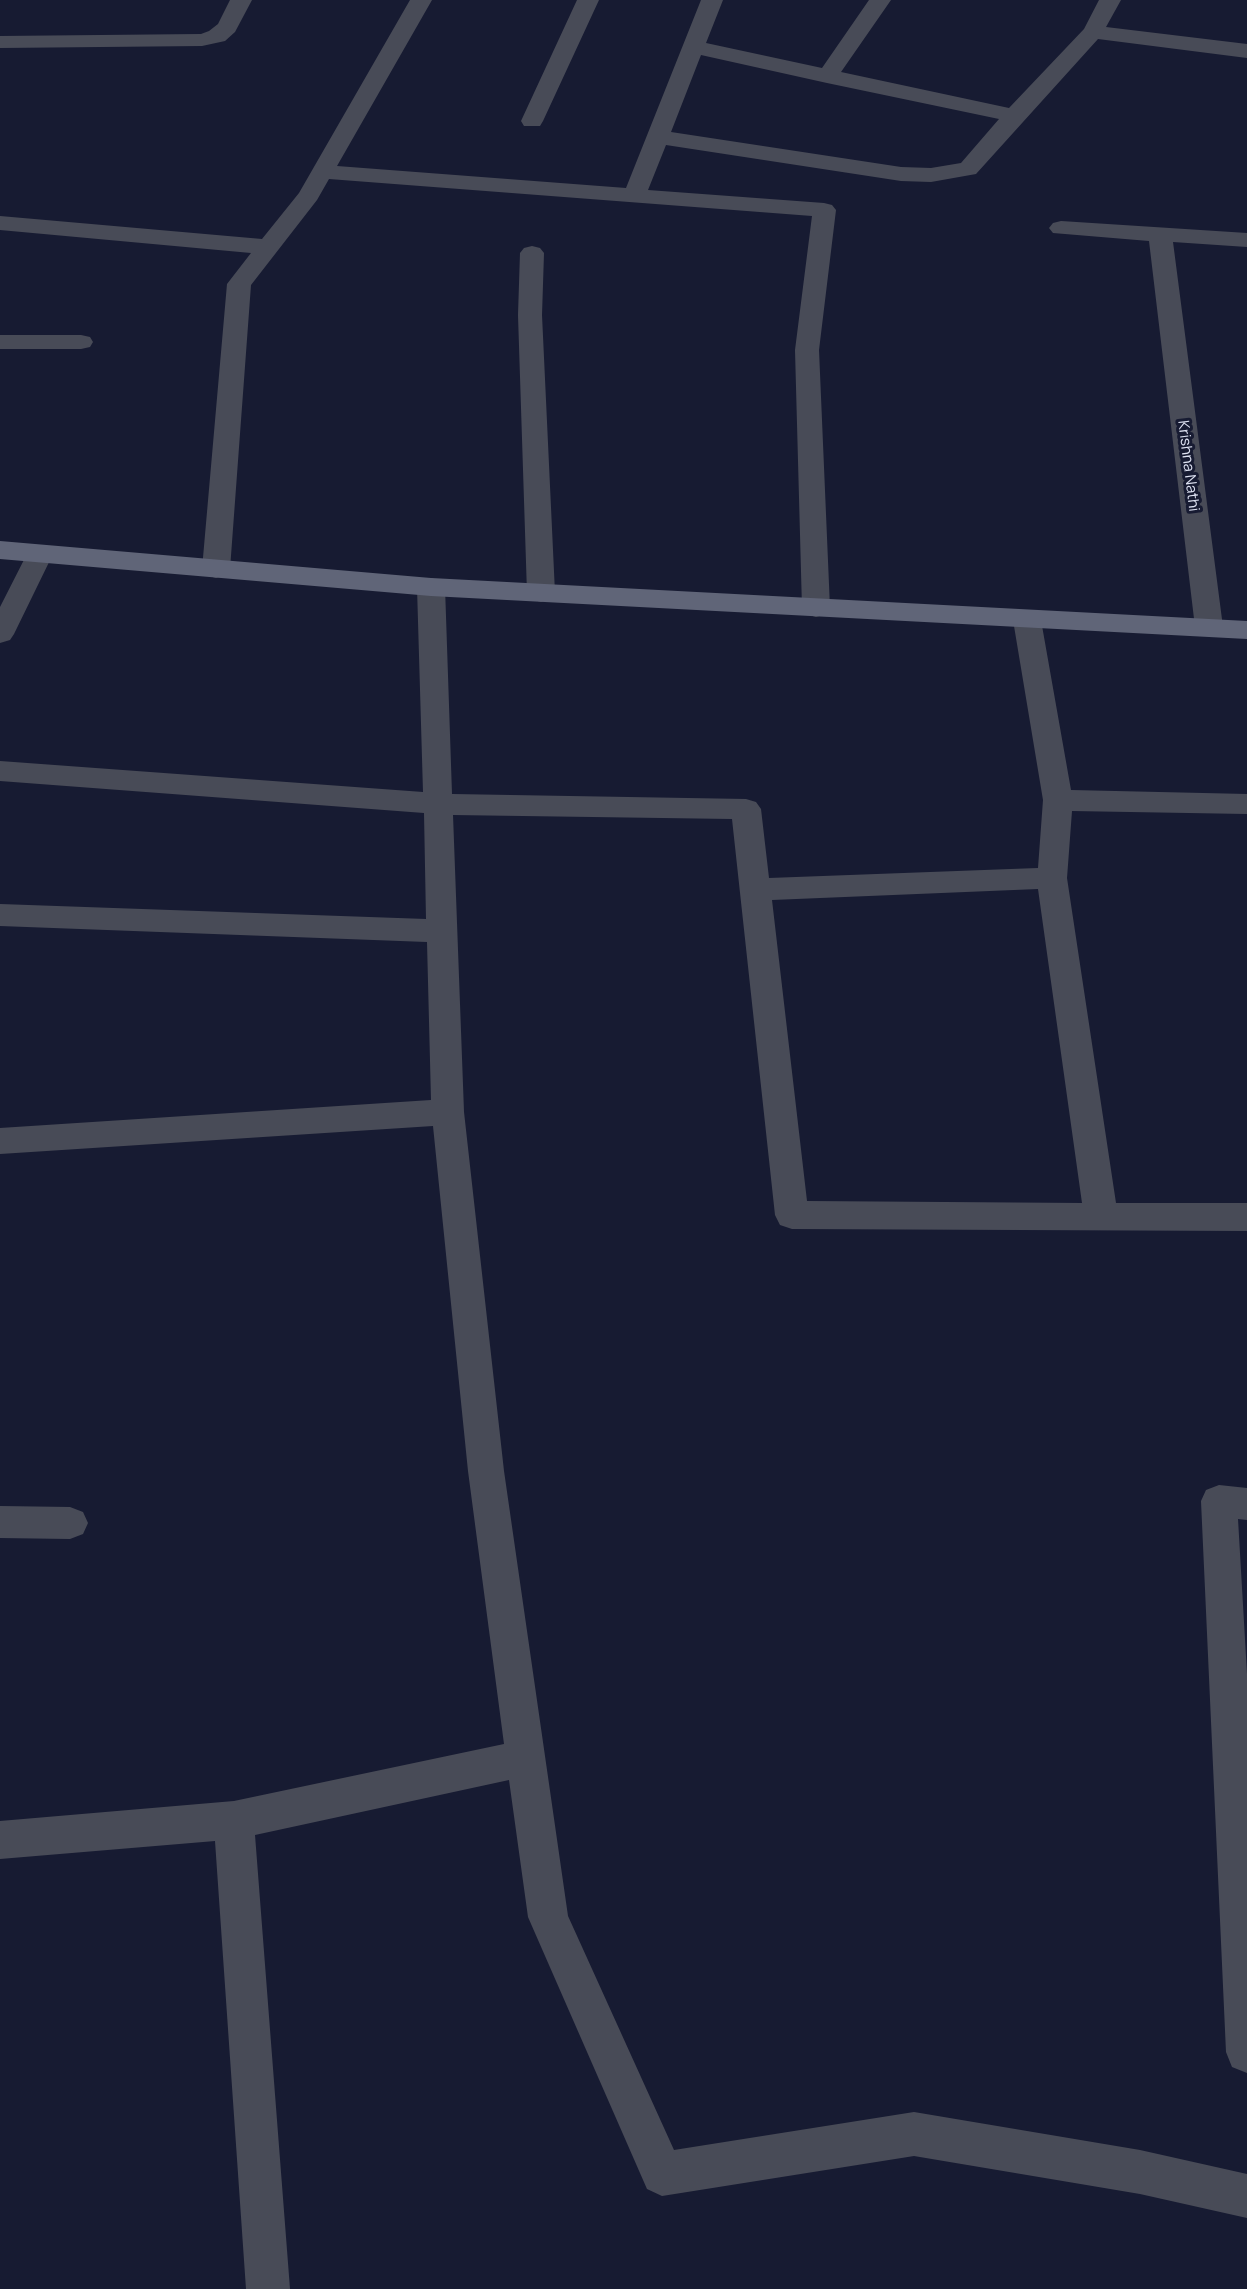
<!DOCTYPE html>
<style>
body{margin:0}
canvas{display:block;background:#171b32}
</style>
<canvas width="1247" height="2289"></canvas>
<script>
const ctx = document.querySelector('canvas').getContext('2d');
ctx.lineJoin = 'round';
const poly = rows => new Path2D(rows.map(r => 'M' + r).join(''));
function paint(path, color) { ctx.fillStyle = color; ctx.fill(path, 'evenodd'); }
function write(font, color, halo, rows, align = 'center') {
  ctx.font = font + ' Manrope,sans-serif'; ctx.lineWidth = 6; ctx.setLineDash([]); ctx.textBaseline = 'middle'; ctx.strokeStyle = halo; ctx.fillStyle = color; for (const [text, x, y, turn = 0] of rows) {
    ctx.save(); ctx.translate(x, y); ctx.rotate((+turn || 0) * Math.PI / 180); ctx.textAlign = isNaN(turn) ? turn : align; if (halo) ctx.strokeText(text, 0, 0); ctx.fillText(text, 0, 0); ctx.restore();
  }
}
paint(poly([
 [230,0,252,0,235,32,225,41,202,46,0,48,0,36,201,34,209,31,218,24,230,0],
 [410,0,432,0,337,166,626,188,701,0,723,0,706,43,822,68,869,0,891,0,841,72,1009,108,1084,29,1099,0,1121,0,1106,27,1247,44,1247,58,1098,39,976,174,931,182,901,181,666,145,648,190,824,203,832,205,836,210,819,350,830,608,826,614,816,617,806,614,802,608,795,350,812,216,329,179,317,200,251,285,230,569,226,575,216,578,206,575,202,569,227,284,251,253,0,230,0,216,262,239,299,193,410,0],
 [701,55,827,83,999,119,961,163,931,168,901,167,671,132,701,55],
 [577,0,599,0,543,121,540,126,524,126,521,121,577,0],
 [1061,221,1247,233,1247,247,1173,242,1223,627,1219,633,1209,636,1199,633,1195,627,1149,241,1053,233,1049,228,1053,223,1061,221],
 [532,246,540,248,544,253,542,315,555,593,551,599,541,602,531,599,527,593,518,315,520,253,524,248,532,246],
 [0,335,81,335,90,337,93,342,90,347,81,349,0,349,0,335],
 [40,545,50,548,53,554,14,634,10,640,0,643,0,607,30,548,40,545],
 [431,578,441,581,445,587,452,794,746,799,756,802,761,809,769,878,1038,868,1043,800,1013,620,1017,614,1027,611,1037,614,1041,620,1071,790,1247,794,1247,814,1072,811,1067,878,1116,1203,1247,1203,1247,1231,792,1229,780,1225,775,1215,732,819,453,815,464,1112,504,1471,568,1916,674,2150,914,2112,1140,2150,1247,2174,1247,2218,1140,2194,914,2156,662,2196,647,2189,528,1917,509,1780,255,1835,290,2289,246,2289,215,1841,0,1859,0,1821,234,1801,504,1744,468,1471,433,1126,0,1154,0,1128,431,1100,427,942,0,926,0,904,426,919,424,813,0,781,0,761,423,792,417,587,421,581,431,578],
 [1038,889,1082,1203,807,1201,772,900,1038,889],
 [1219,1485,1247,1488,1247,1520,1238,1519,1247,1674,1247,2073,1232,2067,1226,2052,1201,1501,1206,1490,1219,1485],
 [0,1506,70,1507,83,1512,88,1523,83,1534,70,1539,0,1538,0,1506]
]), '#484b57');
paint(poly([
 [0,541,431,578,1247,621,1247,639,431,596,0,559,0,541]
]), '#606578');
write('15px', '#dee2f2', '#171b32', [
 ["Krishna Nathi",1188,466,83]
]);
</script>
